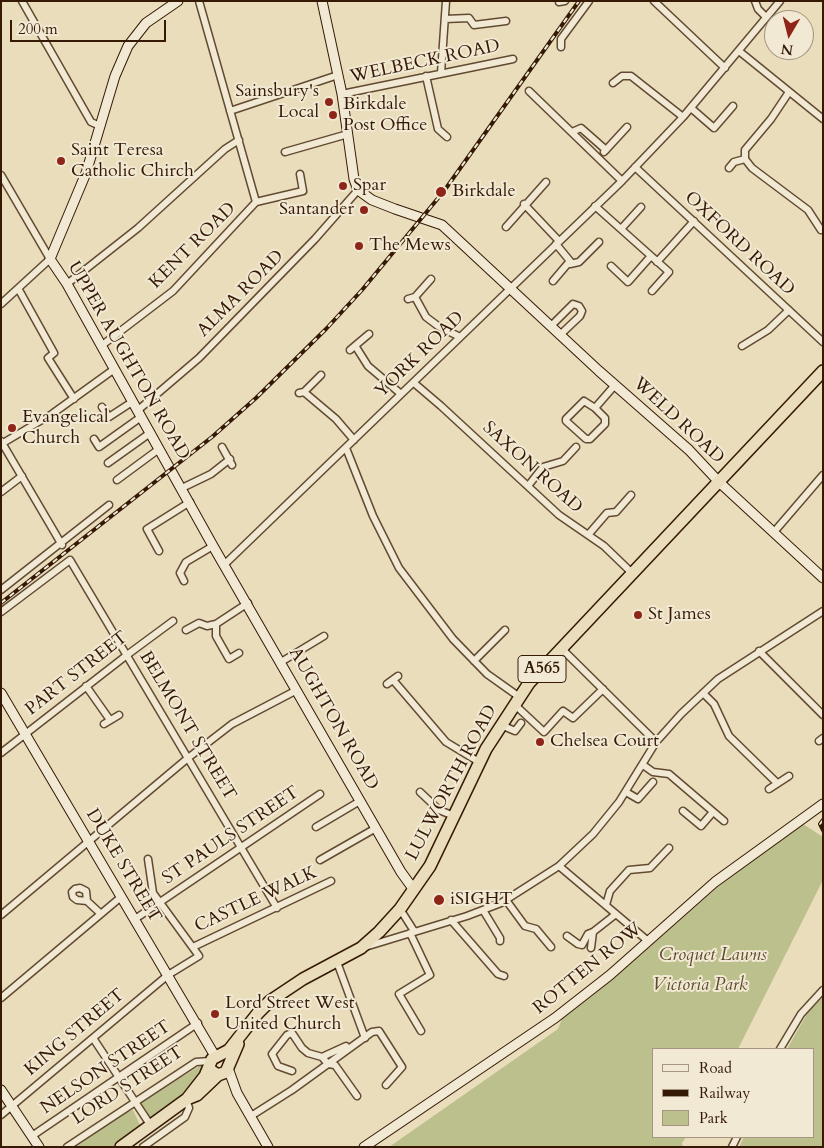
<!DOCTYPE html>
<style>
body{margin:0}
#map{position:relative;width:824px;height:1148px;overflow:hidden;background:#e9ddbb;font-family:Cardo,serif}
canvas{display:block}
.frame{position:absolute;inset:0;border:2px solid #351905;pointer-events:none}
.legend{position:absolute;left:652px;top:1048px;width:162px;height:90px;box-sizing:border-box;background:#f1e9d3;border:1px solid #a69681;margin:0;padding:6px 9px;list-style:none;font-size:15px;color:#351905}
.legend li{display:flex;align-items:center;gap:10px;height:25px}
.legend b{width:25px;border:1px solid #a69681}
.north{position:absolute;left:764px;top:10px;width:50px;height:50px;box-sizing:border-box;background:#f1e9d3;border:1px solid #a69681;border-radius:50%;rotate:188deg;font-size:14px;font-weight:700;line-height:20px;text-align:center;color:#351905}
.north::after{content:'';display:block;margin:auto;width:18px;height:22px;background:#8f2418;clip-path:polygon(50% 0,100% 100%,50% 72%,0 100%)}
.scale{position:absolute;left:10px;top:20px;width:156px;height:22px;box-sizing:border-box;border:2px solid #351905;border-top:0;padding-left:6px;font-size:15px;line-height:18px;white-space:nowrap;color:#351905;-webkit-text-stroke:4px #f1e9d3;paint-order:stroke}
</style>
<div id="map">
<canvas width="824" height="1148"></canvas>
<div class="frame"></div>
<ul class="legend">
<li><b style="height:6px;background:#f1e9d3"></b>Road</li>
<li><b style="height:6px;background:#351905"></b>Railway</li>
<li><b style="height:14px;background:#bbc08d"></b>Park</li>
</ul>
<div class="north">N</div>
<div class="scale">200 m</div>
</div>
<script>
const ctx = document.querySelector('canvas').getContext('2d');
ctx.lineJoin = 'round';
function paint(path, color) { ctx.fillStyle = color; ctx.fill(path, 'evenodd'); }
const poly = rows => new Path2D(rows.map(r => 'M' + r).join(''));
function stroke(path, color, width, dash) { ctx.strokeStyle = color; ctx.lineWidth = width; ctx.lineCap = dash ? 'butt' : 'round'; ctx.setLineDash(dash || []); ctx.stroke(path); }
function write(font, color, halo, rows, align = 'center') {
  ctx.font = font + ' Cardo,serif'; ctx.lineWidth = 4; ctx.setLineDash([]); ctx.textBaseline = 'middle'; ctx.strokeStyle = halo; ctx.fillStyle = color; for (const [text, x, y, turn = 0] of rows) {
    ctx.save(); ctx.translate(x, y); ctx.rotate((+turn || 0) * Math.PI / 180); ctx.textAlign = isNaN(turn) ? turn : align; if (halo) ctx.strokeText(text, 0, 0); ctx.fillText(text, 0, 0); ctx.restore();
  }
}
paint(poly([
 [803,824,823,837,823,880,738,1049,653,1049,653,1137,686,1137,682,1143,683,1147,389,1147,558,1029,562,1019,612,980,719,886],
 [823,997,823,1147,739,1147,744,1137,813,1137,813,1049,787,1049,808,1012],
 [203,1064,206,1065,189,1091,149,1119,139,1103],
 [133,1110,140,1125,113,1147,76,1147,118,1116]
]), '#bbc08d');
const street = poly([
 [22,1,91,122,100,126],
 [199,1,256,202],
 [654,1,725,68],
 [755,1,758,9,766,17],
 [559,2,565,1],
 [445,19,469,18,474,25,506,21],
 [561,47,561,39,589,1],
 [739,51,823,119],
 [441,73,446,1],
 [426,76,438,129,447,137],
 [613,83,622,76,631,76,683,117],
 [529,91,622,181],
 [789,92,771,119,745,150,745,159,752,168,808,210,821,230],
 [342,94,513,59],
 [691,108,714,128,733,106],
 [230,111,338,75],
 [572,132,581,128,606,150],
 [285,152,348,134],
 [604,152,627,127],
 [635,167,823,342],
 [729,168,734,162,745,159],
 [1,175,50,259,1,304],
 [256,202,303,191,300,174],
 [524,204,559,241],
 [595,206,669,272,652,291],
 [506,227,546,182],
 [621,229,641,207],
 [657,262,694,221],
 [570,264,579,262,599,242],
 [611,266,628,282,651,256],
 [553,281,570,261,556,244],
 [67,284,138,228,225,149,239,140],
 [19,290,54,353,48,358,74,399],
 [415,297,426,317,438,326,460,337],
 [408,299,415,297,431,279],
 [552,325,573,304,579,306,582,311,580,316,561,334],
 [101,346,173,291,256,202],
 [742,346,768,330,789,310],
 [356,347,368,366,401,394],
 [350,350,369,334],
 [414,383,441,406,559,515,604,546,632,573],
 [304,392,336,419,354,440],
 [299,393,304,392,321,375],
 [102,407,109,417,132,402],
 [595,408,584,401,566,419,566,421,586,439,590,439,605,424,605,418,595,408,615,385],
 [137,411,199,358,315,239,358,190],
 [94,439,99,447,141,417],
 [1,441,62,545],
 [3,443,52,414,113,370],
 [222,447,232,465],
 [346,448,373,516,399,568,453,639,487,674,518,696],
 [108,463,150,433],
 [117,480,159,449],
 [528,486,543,467,563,461,576,447],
 [182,488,211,474,230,459],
 [1,492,22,476],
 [774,532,823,475],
 [588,535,607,513,616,512,631,495],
 [159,551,147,529,190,502],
 [225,564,622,181,683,117,780,1],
 [184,581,180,573,186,562,213,546],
 [1,590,109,505],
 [1,612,70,560,277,908],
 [186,630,199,623,207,626,216,624],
 [561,648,656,742],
 [759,651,823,715],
 [239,653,229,659,216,636,216,624,248,603],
 [474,661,505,630],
 [281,662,324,636],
 [393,680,446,742,479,762],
 [387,684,398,676],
 [86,686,110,720],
 [703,693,714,704,729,736,777,783],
 [514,704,544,732,563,711,573,718,603,689],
 [104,724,119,715],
 [501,725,515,731,521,723],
 [819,741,823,738],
 [1,753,127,655,173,621],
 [643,765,653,772,669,774,724,821],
 [769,789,789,776],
 [420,792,439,810,454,816],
 [626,792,638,799,653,782],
 [683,811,701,826,713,812],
 [316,827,360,801],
 [320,860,376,828],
 [559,866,648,941],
 [506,900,525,926,536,929,551,947],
 [87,901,86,891,80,888,75,889,72,892,73,897,77,900,87,901,101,914],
 [606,905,610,891,629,870,650,868,669,848],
 [400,909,414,931],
 [483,910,500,938,500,941],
 [1,915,188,758,232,724,297,690],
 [135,919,320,794],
 [451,920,498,974,504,976],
 [410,933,430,975,399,994,421,1031],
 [567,936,578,944,582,945,588,934,593,932],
 [193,947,331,881],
 [365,947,467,916,501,903,559,866,593,834,619,802,656,742,681,714,718,679,823,611],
 [591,948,593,932,616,914],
 [337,962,365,1038],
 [1,998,121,897],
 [93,1038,151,1126],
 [780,1049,801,1014,823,990],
 [322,1057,346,1046],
 [292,1071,278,1066,272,1054,287,1035,292,1033,302,1048,308,1053,322,1057,328,1064,335,1065,357,1096],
 [1,1115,168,975,199,956,153,893,148,859],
 [251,1116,292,1090,372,1032,379,1031,402,1067,386,1085],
 [32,1136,198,1023],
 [67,1147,196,1062,210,1061],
 [143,1147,185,1117,189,1108,186,1099],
 [732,1147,737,1137]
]);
const secondary = poly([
 [178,1,146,23,128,46,115,76,86,173,50,259,67,284,213,546,401,872,414,890],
 [322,1,342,94,354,179,358,190,372,200,395,209,442,225,599,371,689,450,719,482,823,578],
 [1,693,215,1056],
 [228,1068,237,1093,268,1147],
 [1,1090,39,1147],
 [364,1147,555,1018,610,975,715,882,823,804]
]);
const highway = poly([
 [212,1071,218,1075,226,1072,238,1044],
 [187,1099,205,1076,212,1059,229,1050,258,1013,270,1001,303,979,361,948,379,932,400,909,430,866,486,749,529,683,823,371],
 [121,1147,187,1099,197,1095,218,1075]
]);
stroke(street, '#624a32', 9);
stroke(secondary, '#351905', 11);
stroke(highway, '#351905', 14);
stroke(street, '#f1e9d3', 6);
stroke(secondary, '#f1e9d3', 9);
stroke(highway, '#e9ddbb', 11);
const rail = poly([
 [1,603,212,437,256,398,326,329,362,290,444,191,579,1],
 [823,820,820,824,823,830]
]);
stroke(rail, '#351905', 4);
stroke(rail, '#f1e9d3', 2, [5.5]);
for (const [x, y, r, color] of [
 [329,102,5,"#8f2418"],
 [333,115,5,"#8f2418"],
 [61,161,5,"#8f2418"],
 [343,186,5,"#8f2418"],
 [441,192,6,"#8f2418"],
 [364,210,5,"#8f2418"],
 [359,246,5,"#8f2418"],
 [12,428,5,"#8f2418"],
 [638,615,5,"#8f2418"],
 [540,742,5,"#8f2418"],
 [439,900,6,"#8f2418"],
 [215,1014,5,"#8f2418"]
]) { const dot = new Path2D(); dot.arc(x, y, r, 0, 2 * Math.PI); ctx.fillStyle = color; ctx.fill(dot); stroke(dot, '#f1e9d3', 2); }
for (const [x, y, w] of [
 [542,669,48]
]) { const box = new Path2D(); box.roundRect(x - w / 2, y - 13.5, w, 27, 4); ctx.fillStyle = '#f1e9d3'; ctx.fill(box); stroke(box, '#351905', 1); }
write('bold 16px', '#351905', null, [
 ["A565",542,669]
]);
write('18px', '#351905', '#f1e9d3', [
 ["WELBECK ROAD",425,62,-12],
 ["OXFORD ROAD",739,244,43],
 ["KENT ROAD",193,246,-45],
 ["ALMA ROAD",241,294,-45],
 ["YORK ROAD",420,355,-44],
 ["UPPER AUGHTON ROAD",128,361,60],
 ["WELD ROAD",678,421,43],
 ["SAXON ROAD",532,468,42],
 ["PART STREET",77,674,-38],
 ["AUGHTON ROAD",333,719,60],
 ["BELMONT STREET",187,726,59],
 ["LULWORTH ROAD",452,783,-62],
 ["ST PAULS STREET",231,836,-34],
 ["DUKE STREET",123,866,59],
 ["CASTLE WALK",256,900,-25],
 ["ROTTEN ROW",588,969,-39],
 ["KING STREET",75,1033,-40],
 ["NELSON STREET",106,1068,-34],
 ["LORD STREET",128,1086,-33]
]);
write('18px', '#351905', '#f1e9d3', [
 ["Sainsbury's",319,92,"right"],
 ["Local",319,113,"right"],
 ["Birkdale",343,105],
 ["Post Office",343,126],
 ["Saint Teresa",71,151],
 ["Catholic Chirch",71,172],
 ["Spar",353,186],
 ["Birkdale",452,192],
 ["Santander",354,210,"right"],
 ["The Mews",369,246],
 ["Evangelical",22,418],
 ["Church",22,439],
 ["St James",648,615],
 ["Chelsea Court",550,742],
 ["iSIGHT",450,900],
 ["Lord Street West",225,1004],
 ["United Church",225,1025]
], 'left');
write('italic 18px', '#5d4b2e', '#f1e9d3', [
 ["Croquet Lawns",713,956],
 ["Victoria Park",700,986]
]);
</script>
